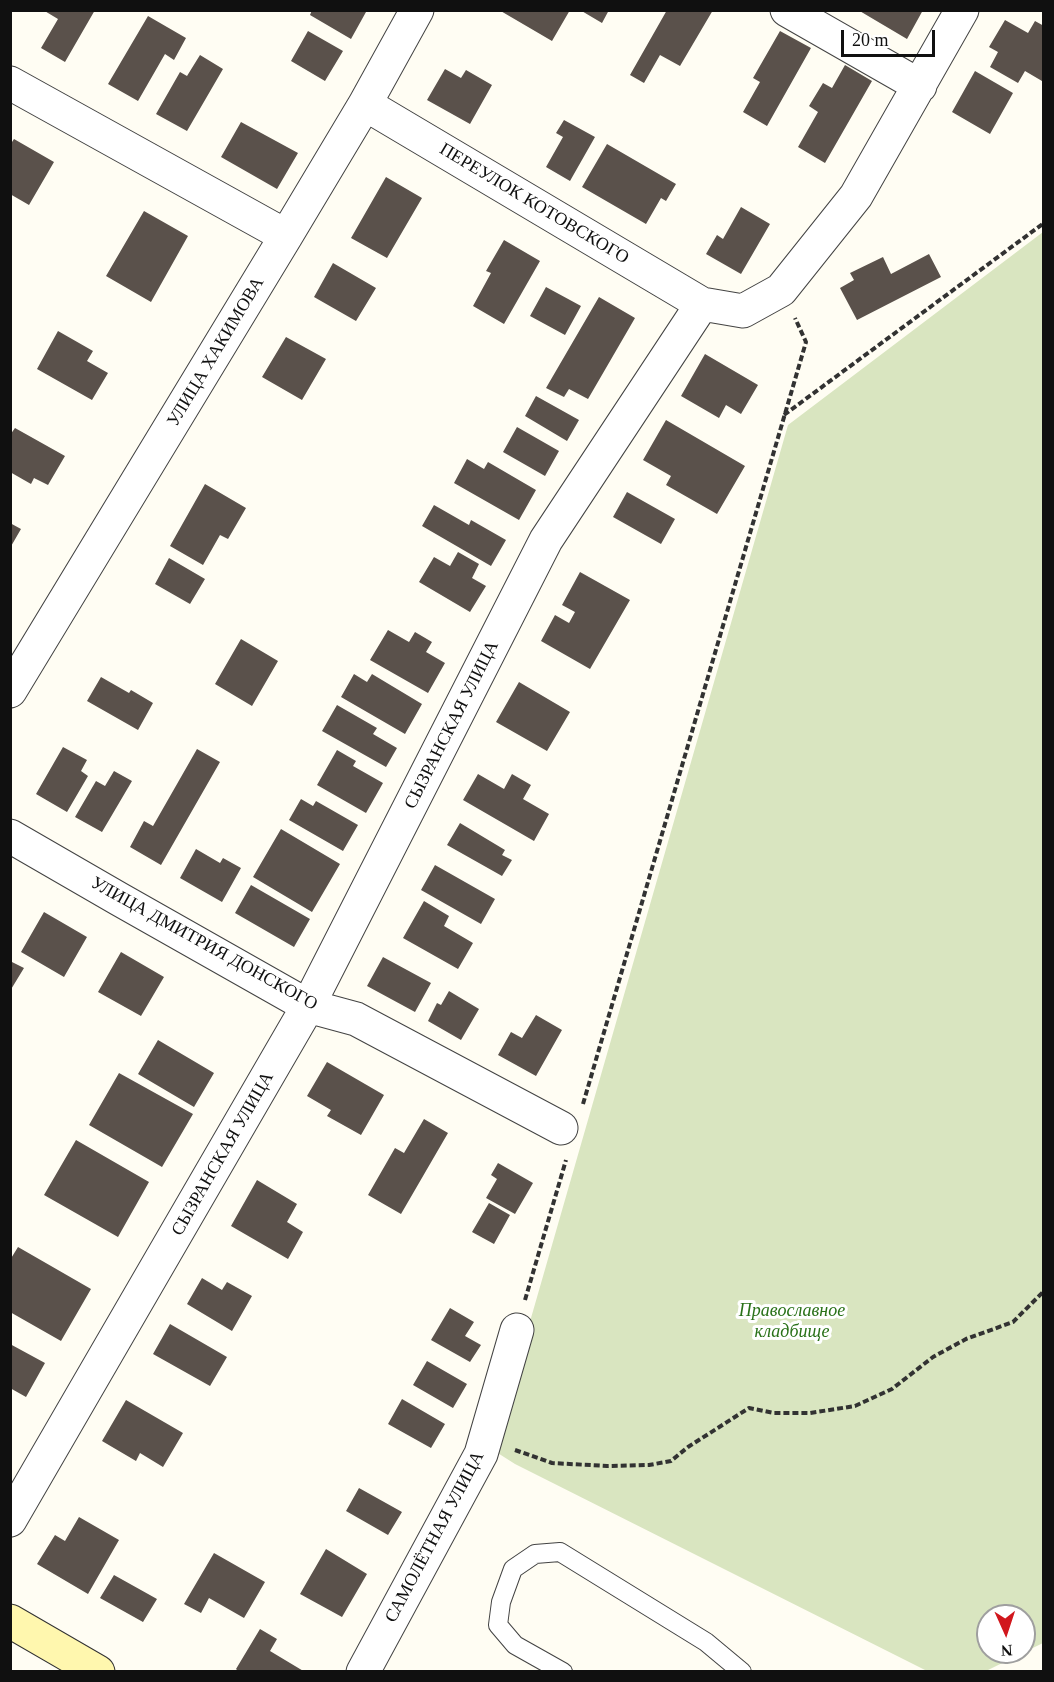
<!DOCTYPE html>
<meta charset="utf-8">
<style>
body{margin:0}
#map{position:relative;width:1054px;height:1682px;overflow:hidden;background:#fffdf3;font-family:"Times New Roman",serif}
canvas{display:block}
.frame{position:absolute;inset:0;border:12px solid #101010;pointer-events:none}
.north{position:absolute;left:976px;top:1604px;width:60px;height:60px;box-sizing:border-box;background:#fff;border:2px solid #9f9f9f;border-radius:50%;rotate:177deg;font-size:16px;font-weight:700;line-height:24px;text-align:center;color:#101010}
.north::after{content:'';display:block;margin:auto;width:21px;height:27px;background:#d1171d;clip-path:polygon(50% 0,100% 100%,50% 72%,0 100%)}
.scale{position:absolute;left:841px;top:30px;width:94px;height:27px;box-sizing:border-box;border:3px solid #101010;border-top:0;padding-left:8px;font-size:18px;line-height:21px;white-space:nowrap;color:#101010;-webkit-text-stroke:4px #fff;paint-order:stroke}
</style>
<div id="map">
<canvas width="1054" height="1682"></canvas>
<div class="frame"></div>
<div class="north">N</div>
<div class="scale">20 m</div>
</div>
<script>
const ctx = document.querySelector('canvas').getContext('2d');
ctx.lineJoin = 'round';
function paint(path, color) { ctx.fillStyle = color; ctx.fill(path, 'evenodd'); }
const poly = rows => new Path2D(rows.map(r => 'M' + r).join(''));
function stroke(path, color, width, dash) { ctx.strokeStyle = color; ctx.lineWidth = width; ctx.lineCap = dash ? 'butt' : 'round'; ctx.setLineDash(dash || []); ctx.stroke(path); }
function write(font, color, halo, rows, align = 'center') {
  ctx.font = font + ' "Times New Roman",serif'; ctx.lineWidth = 6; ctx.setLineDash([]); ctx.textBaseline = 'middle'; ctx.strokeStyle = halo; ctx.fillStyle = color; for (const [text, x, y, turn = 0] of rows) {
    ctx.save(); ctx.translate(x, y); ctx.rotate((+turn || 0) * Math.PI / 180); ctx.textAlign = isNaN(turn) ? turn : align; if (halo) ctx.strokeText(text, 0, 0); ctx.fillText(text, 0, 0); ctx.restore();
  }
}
paint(poly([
 [1043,232,1043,1643,986,1671,927,1671,515,1464,493,1450,788,425],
 [988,1616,1024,1616,1024,1652,988,1652]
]), '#d9e5c0');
paint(poly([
 [43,10,95,10,65,62,41,48,58,19],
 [312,10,363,10,366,12,351,39,310,15],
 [499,10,570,10,552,41],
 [580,10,609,10,602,23],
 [667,10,713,10,680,66,660,55,644,83,630,75],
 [858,10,923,10,907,39],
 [148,16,186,38,174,60,165,54,138,101,108,84],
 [1005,20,1028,33,1035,21,1044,26,1044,79,1042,81,1025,71,1018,83,990,67,998,52,989,47],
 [308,31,343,51,325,81,291,61],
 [780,31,811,48,767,126,743,112,760,82,753,78],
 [200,55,223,69,187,131,156,114,180,72,187,76],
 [845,65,872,81,825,163,798,147,818,112,809,106,823,83,832,88],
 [445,69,461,78,466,70,492,85,470,124,427,100],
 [975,71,1013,93,990,134,952,112],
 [564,120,595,137,570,181,546,167,563,137,556,133],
 [241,122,298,153,277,189,221,157],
 [14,139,54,162,29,205,10,194,10,145],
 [607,144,676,184,666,201,661,198,646,224,582,187],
 [386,177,422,198,387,258,351,238],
 [741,207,770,224,741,274,706,254,717,235,723,239],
 [144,211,188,236,151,302,106,276],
 [504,240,540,261,504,324,473,306,491,273,486,271],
 [929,254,941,277,857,320,840,288,854,280,850,273,883,257,891,274],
 [333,263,376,288,356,321,314,297],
 [546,287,581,306,565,335,530,316],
 [599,297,635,318,588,399,569,389,564,397,546,388],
 [58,331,93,351,87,361,108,373,92,400,37,369],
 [286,337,326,359,302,400,262,377],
 [705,354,758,385,741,414,726,405,719,418,681,396],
 [536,396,579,420,567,441,525,416],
 [666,420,745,466,717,514,666,485,671,476,643,460],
 [517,427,559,451,545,476,503,452],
 [15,428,65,456,48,485,34,478,31,484,10,472,10,435],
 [467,459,484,469,488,462,536,490,519,520,454,483],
 [205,484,246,508,228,539,220,535,203,565,170,546],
 [627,492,675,519,661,544,613,517],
 [434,505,469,525,471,520,506,540,491,566,422,526],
 [10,523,21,529,10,548],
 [458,552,479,564,472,578,486,586,470,612,419,582,434,557,450,566],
 [169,558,205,579,190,604,155,584],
 [580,572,630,600,590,669,541,641,555,615,569,623,575,612,562,605],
 [388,630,409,642,415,632,432,642,426,652,445,663,428,693,370,660],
 [241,639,278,661,252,706,215,684],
 [354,674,367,682,372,674,422,704,405,734,341,697],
 [101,677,129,693,131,690,153,703,138,730,87,701],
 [519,682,570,712,547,751,496,722],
 [337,705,377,728,373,734,397,748,386,767,322,731],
 [63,747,87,760,81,771,88,776,67,812,36,794],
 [197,749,220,762,161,865,130,847,144,821,153,826],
 [337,750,356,761,353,766,383,783,366,813,317,785],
 [114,771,132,781,102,832,75,817,96,781,105,786],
 [478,774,504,789,512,774,531,785,523,799,549,814,534,841,463,800],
 [301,799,313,806,316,801,358,825,343,851,289,820],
 [460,823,505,850,502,855,512,860,502,876,447,845],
 [281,829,340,864,312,912,253,877],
 [196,849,220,863,223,858,241,868,222,902,180,878],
 [435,865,495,899,481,924,421,890],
 [251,885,310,919,294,947,235,913],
 [424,901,449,916,444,926,473,943,458,969,403,938],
 [44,912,87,937,64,977,21,952],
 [121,952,164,977,141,1016,98,992],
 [383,957,431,983,415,1012,367,986],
 [10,961,24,968,10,991],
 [449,991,479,1009,461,1040,428,1021,437,1003,441,1005],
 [536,1015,562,1030,536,1076,498,1055,511,1032,522,1038],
 [158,1040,214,1073,194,1107,138,1074],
 [327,1062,384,1095,361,1135,327,1116,331,1110,307,1096],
 [119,1073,193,1114,162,1167,89,1125],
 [424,1119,448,1133,401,1214,368,1195,395,1148,404,1153],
 [76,1140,149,1182,118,1237,44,1195],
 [498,1163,533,1183,515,1214,486,1198,497,1179,491,1175],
 [257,1180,297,1204,287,1222,303,1232,288,1259,231,1226],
 [489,1203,510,1215,494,1244,472,1232],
 [18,1247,91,1289,61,1341,10,1312,10,1260],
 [202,1278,222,1290,227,1282,252,1296,232,1331,187,1304],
 [450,1308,474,1322,465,1336,481,1345,470,1362,431,1340],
 [170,1324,227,1357,210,1386,153,1354],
 [10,1344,45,1363,26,1397,10,1388],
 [427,1361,467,1384,453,1408,413,1385],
 [402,1399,445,1424,431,1448,388,1424],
 [126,1400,183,1433,163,1467,140,1453,136,1461,102,1441],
 [359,1488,402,1512,388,1535,346,1511],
 [79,1517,119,1540,88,1594,37,1564,55,1535,65,1541],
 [326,1549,367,1574,342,1617,300,1594],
 [214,1553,265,1582,244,1618,209,1598,201,1613,184,1604],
 [114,1575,157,1599,143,1622,100,1598],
 [260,1629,277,1639,270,1651,305,1672,239,1672,236,1669]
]), '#5a514b');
const lane = poly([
 [563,1672,515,1645,498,1625,501,1602,513,1569,535,1554,560,1552,706,1642,742,1672]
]);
const street = poly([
 [787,10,920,86],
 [10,83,286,236],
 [365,104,702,304],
 [10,691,286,236,365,104,417,10],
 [10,836,119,899,308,1006,356,1019,561,1128],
 [10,1520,308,1006,546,540,702,304,743,311,781,290,856,196,962,10],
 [363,1672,481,1454,517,1330]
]);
const secondary = poly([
 [10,1621,98,1672]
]);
stroke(lane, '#434343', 20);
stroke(street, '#434343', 35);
stroke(secondary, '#323232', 35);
stroke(poly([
 [784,415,1044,223],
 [583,1104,806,342,795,318],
 [525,1300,566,1160],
 [515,1450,552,1463,607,1466,649,1465,671,1461,688,1447,749,1408,774,1413,810,1413,855,1406,892,1389,933,1357,966,1339,1013,1322,1044,1291]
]), '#323232', 4, [6, 3]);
stroke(lane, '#fff', 18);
stroke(street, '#fff', 33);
stroke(secondary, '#fff7ae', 33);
write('18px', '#101010', '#fff', [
 ["ПЕРЕУЛОК КОТОВСКОГО",534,204,31],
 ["УЛИЦА ХАКИМОВА",216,352,-59],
 ["СЫЗРАНСКАЯ УЛИЦА",452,725,-63],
 ["УЛИЦА ДМИТРИЯ ДОНСКОГО",204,944,29],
 ["СЫЗРАНСКАЯ УЛИЦА",223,1154,-60],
 ["САМОЛЁТНАЯ УЛИЦА",435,1537,-62]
]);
write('italic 18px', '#297118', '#fff', [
 ["Православное",792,1311],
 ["кладбище",792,1332]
]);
</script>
